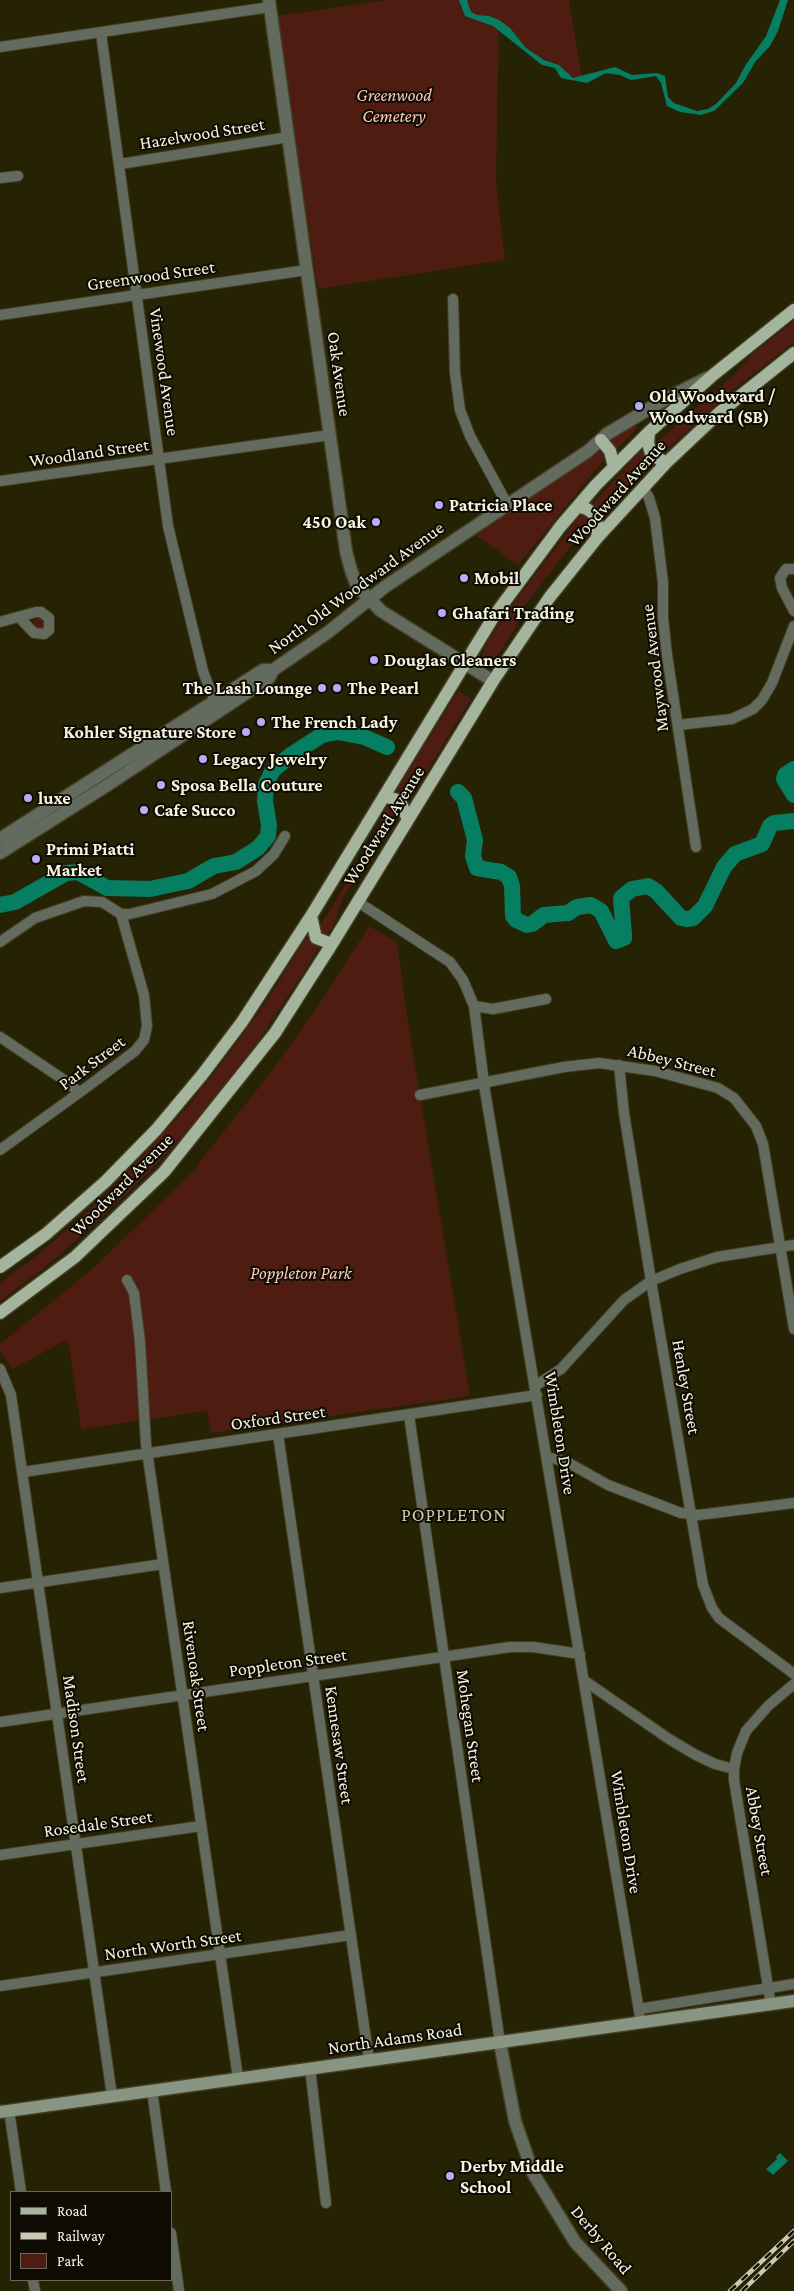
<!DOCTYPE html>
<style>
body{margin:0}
#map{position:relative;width:794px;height:2291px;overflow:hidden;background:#262204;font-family:"Crimson Pro",serif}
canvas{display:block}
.legend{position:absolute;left:10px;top:2191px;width:162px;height:90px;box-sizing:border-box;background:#0d0b02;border:1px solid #6a685c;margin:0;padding:6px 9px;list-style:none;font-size:15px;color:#f6f4e2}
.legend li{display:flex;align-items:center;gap:10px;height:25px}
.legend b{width:25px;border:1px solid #6a685c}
</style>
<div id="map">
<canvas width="794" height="2291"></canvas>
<ul class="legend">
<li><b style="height:6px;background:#a5b59d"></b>Road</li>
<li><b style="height:6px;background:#cbc9b4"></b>Railway</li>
<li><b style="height:14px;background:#4f1c11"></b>Park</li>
</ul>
</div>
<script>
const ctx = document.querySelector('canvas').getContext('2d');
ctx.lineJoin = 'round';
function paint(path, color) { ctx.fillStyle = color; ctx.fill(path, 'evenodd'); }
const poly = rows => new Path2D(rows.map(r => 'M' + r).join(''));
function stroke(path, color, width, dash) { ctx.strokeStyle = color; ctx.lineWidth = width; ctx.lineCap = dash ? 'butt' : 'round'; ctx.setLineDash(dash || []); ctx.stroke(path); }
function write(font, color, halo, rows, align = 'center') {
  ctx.font = font + ' "Crimson Pro",serif'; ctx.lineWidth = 4; ctx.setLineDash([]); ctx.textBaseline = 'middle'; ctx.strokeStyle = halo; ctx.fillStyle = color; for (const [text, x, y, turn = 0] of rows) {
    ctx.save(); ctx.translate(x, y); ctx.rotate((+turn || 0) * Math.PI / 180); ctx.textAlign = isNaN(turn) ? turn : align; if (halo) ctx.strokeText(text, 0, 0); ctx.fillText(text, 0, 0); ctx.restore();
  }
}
paint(poly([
 [387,0,569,0,582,77,573,78,562,67,538,56,523,45,510,28,499,21,496,181,505,260,318,289,276,16],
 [794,321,794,342,735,388,668,448,658,452,655,447,657,442,734,375,753,353],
 [631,424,637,425,636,430,616,450,610,443,610,438],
 [601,450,605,451,607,456,518,565,474,534],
 [641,451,652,464,603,515,598,506,592,504],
 [587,515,590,520,585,528,525,605,514,630,494,661,488,662,483,656,485,647,505,615,580,516],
 '34 623a6 6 0 1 1 12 0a6 6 0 1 1-12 0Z',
 [459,690,471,699,409,800,403,792,397,790],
 [391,803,396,805,396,811,342,900,332,929,326,934,322,932,321,924,373,840,385,810],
 [369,926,397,942,409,1030,470,1396,211,1433,207,1411,81,1429,69,1345,66,1340,13,1369,0,1351,0,1344,91,1270,198,1167,197,1165,271,1072,318,1006],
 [306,938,319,946,311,961,257,1043,187,1131,148,1173,97,1222,42,1270,0,1301,0,1283,39,1254,109,1192,186,1109,226,1058,267,1001]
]), '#4f1c11');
paint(poly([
 [459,0,467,0,471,12,477,15,489,16,499,20,510,28,525,47,544,60,559,65,573,78,615,67,632,75,657,73,665,76,668,97,674,103,697,111,708,109,716,104,736,83,745,66,766,36,780,0,788,0,778,31,770,46,755,62,743,83,714,111,701,115,680,112,667,106,661,83,656,76,631,80,620,75,606,73,587,83,561,78,555,68,542,65,493,26,465,16],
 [780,2153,788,2161,773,2175,766,2169,777,2159,776,2157]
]), '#067e61');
stroke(poly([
 [794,769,785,775,784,779,794,795],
 [458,792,464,798,475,840,473,856,477,868,501,872,509,877,512,886,513,916,516,920,527,925,532,924,544,915,568,913,577,907,591,905,601,911,616,941,624,938,624,934,621,898,632,889,648,886,656,891,681,918,686,919,693,918,705,906,724,867,735,854,762,844,770,826,774,823,794,821],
 [0,905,15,902,66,873,78,872,107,888,150,889,188,881,214,866,236,862,258,848,268,836,269,825,265,801,266,784,273,770,291,755,322,735,338,732,364,737,387,747]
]), '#067e61', 16);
const minor = poly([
 [101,33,168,526,203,671,210,690,219,707],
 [0,47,270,7],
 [120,164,289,137],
 [0,178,18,176],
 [453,299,455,373,460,410,470,436,507,504],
 [0,315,307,270],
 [0,481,330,435],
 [643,487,649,498,655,518,663,582,663,618,667,655,696,847],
 [794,569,786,569,780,578,782,588,794,611],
 [0,622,36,612,41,612,49,618,49,630,44,634,34,633,19,617],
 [678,725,732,719,753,709,762,700,772,683,794,626],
 [358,902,450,962,463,980,474,1006,485,1091,641,2023],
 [0,942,35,918,84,901,102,902,121,914,130,914,212,894,256,871,274,854,285,836],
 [474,1006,493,1009,546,999],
 [0,1037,70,1084,79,1093],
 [619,1065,624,1113,651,1281,703,1585,712,1608,719,1618,794,1674],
 [420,1095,564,1067,599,1063,655,1071,718,1088,734,1098,756,1126,763,1144,794,1329],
 [0,1150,87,1087,135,1051,144,1040,147,1026,144,995,121,914],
 [127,1280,134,1293,140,1342,146,1444,238,2078],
 [0,1369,11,1395,112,2096],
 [535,1386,561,1369,624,1300,651,1281,680,1269,717,1257,794,1245],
 [409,1415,500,2043],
 [278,1434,369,2060],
 [547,1457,567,1462,608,1485,681,1513,699,1515,794,1503],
 [23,1472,537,1395],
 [0,1588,163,1564],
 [585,1681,669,1739,696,1755,715,1764,734,1769],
 [0,1722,510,1647,533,1647,580,1654],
 [0,1855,201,1826],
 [0,1986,351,1935],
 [771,2005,734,1780,734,1769,737,1753,746,1731,768,1706,794,1684],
 [639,2009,794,1984],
 [310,2068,326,2203],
 [152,2090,166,2192],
 [9,2110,21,2192],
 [171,2233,179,2291],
 [33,2280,35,2291]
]);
const tertiary = poly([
 [269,0,346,551,351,570,357,586,381,611,493,681],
 [0,839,263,670,273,670],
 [0,853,106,786,269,678,273,670,327,633,386,586,588,451,607,434,667,398,707,378],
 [500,2043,515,2121,533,2173,575,2242,621,2291]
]);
const secondary = poly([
 [0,2112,794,2001]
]);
const primary = poly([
 [649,432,648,443,651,454,666,463],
 [601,440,610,451,614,467],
 [578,506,587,509,595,515,598,527,597,538],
 [384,796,400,801,408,820],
 [311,916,316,938,332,944],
 [0,1267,46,1234,105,1182,156,1130,202,1075,242,1022,311,916,494,616,560,527,596,485,649,432,713,375,794,310],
 [0,1313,75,1257,164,1172,275,1033,332,944,493,681,549,598,597,538,666,463,719,413,794,353]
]);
stroke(minor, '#433f23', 12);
stroke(tertiary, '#433f23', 15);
stroke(secondary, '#433f23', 15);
stroke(primary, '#433f23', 15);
stroke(minor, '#636b5f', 10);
stroke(tertiary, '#636b5f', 12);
stroke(secondary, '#889582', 12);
stroke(primary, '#a5b59d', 12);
const rail = poly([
 [730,2291,794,2231],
 [742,2291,794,2241]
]);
stroke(rail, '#cbc9b4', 4.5);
stroke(rail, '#0d0b02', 2.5, [8]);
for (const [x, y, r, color] of [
 [639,406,5,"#b8abf7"],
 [439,505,5,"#b8abf7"],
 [376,522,5,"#b8abf7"],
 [464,578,5,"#b8abf7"],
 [442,613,5,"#b8abf7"],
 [374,660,5,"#b8abf7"],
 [322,688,5,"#b8abf7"],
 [337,688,5,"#b8abf7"],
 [261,722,5,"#b8abf7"],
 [246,732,5,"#b8abf7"],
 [203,759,5,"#b8abf7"],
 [161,785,5,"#b8abf7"],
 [28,798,5,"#b8abf7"],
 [144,810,5,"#b8abf7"],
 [36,859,5,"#b8abf7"],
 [450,2176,5,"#b8abf7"]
]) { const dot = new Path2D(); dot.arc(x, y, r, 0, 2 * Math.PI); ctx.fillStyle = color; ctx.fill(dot); stroke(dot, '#0d0b02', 2); }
write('italic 18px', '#ffc9bc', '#0d0b02', [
 ["Greenwood",394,95],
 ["Cemetery",394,116],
 ["Poppleton Park",301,1273]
]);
write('18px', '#f6f4e2', '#0d0b02', [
 ["Hazelwood Street",202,134,-9],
 ["Greenwood Street",151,276,-8],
 ["Vinewood Avenue",164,372,82],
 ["Oak Avenue",339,374,82],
 ["Woodland Street",89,453,-8],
 ["Woodward Avenue",617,493,-48],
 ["North Old Woodward Avenue",356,588,-36],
 ["Maywood Avenue",655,668,-97],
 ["Woodward Avenue",384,826,-58],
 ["Abbey Street",672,1061,14],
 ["Park Street",92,1063,-37],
 ["Woodward Avenue",122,1185,-45],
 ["Henley Street",686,1387,80],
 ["Oxford Street",278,1418,-8],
 ["Wimbleton Drive",560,1433,81],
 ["Poppleton Street",288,1663,-8],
 ["Rivenoak Street",196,1676,82],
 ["Mohegan Street",470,1726,82],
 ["Madison Street",76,1729,82],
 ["Kennesaw Street",339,1745,82],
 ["Rosedale Street",98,1824,-8],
 ["Abbey Street",759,1831,80],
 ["Wimbleton Drive",626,1832,81],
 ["North Worth Street",173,1945,-8],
 ["North Adams Road",395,2039,-8],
 ["Derby Road",601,2240,50]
]);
write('bold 18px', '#f6f4e2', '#0d0b02', [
 ["Old Woodward /",649,396],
 ["Woodward (SB)",649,417],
 ["Patricia Place",449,505],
 ["450 Oak",366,522,"right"],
 ["Mobil",474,578],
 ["Ghafari Trading",452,613],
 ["Douglas Cleaners",384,660],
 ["The Lash Lounge",312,688,"right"],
 ["The Pearl",347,688],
 ["The French Lady",271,722],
 ["Kohler Signature Store",236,732,"right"],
 ["Legacy Jewelry",213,759],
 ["Sposa Bella Couture",171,785],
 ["luxe",38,798],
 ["Cafe Succo",154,810],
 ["Primi Piatti",46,849],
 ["Market",46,870],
 ["Derby Middle",460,2166],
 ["School",460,2187]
], 'left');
ctx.letterSpacing = '1px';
write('19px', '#cdc8a6', '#0d0b02', [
 ["POPPLETON",454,1515]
]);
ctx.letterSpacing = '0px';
</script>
